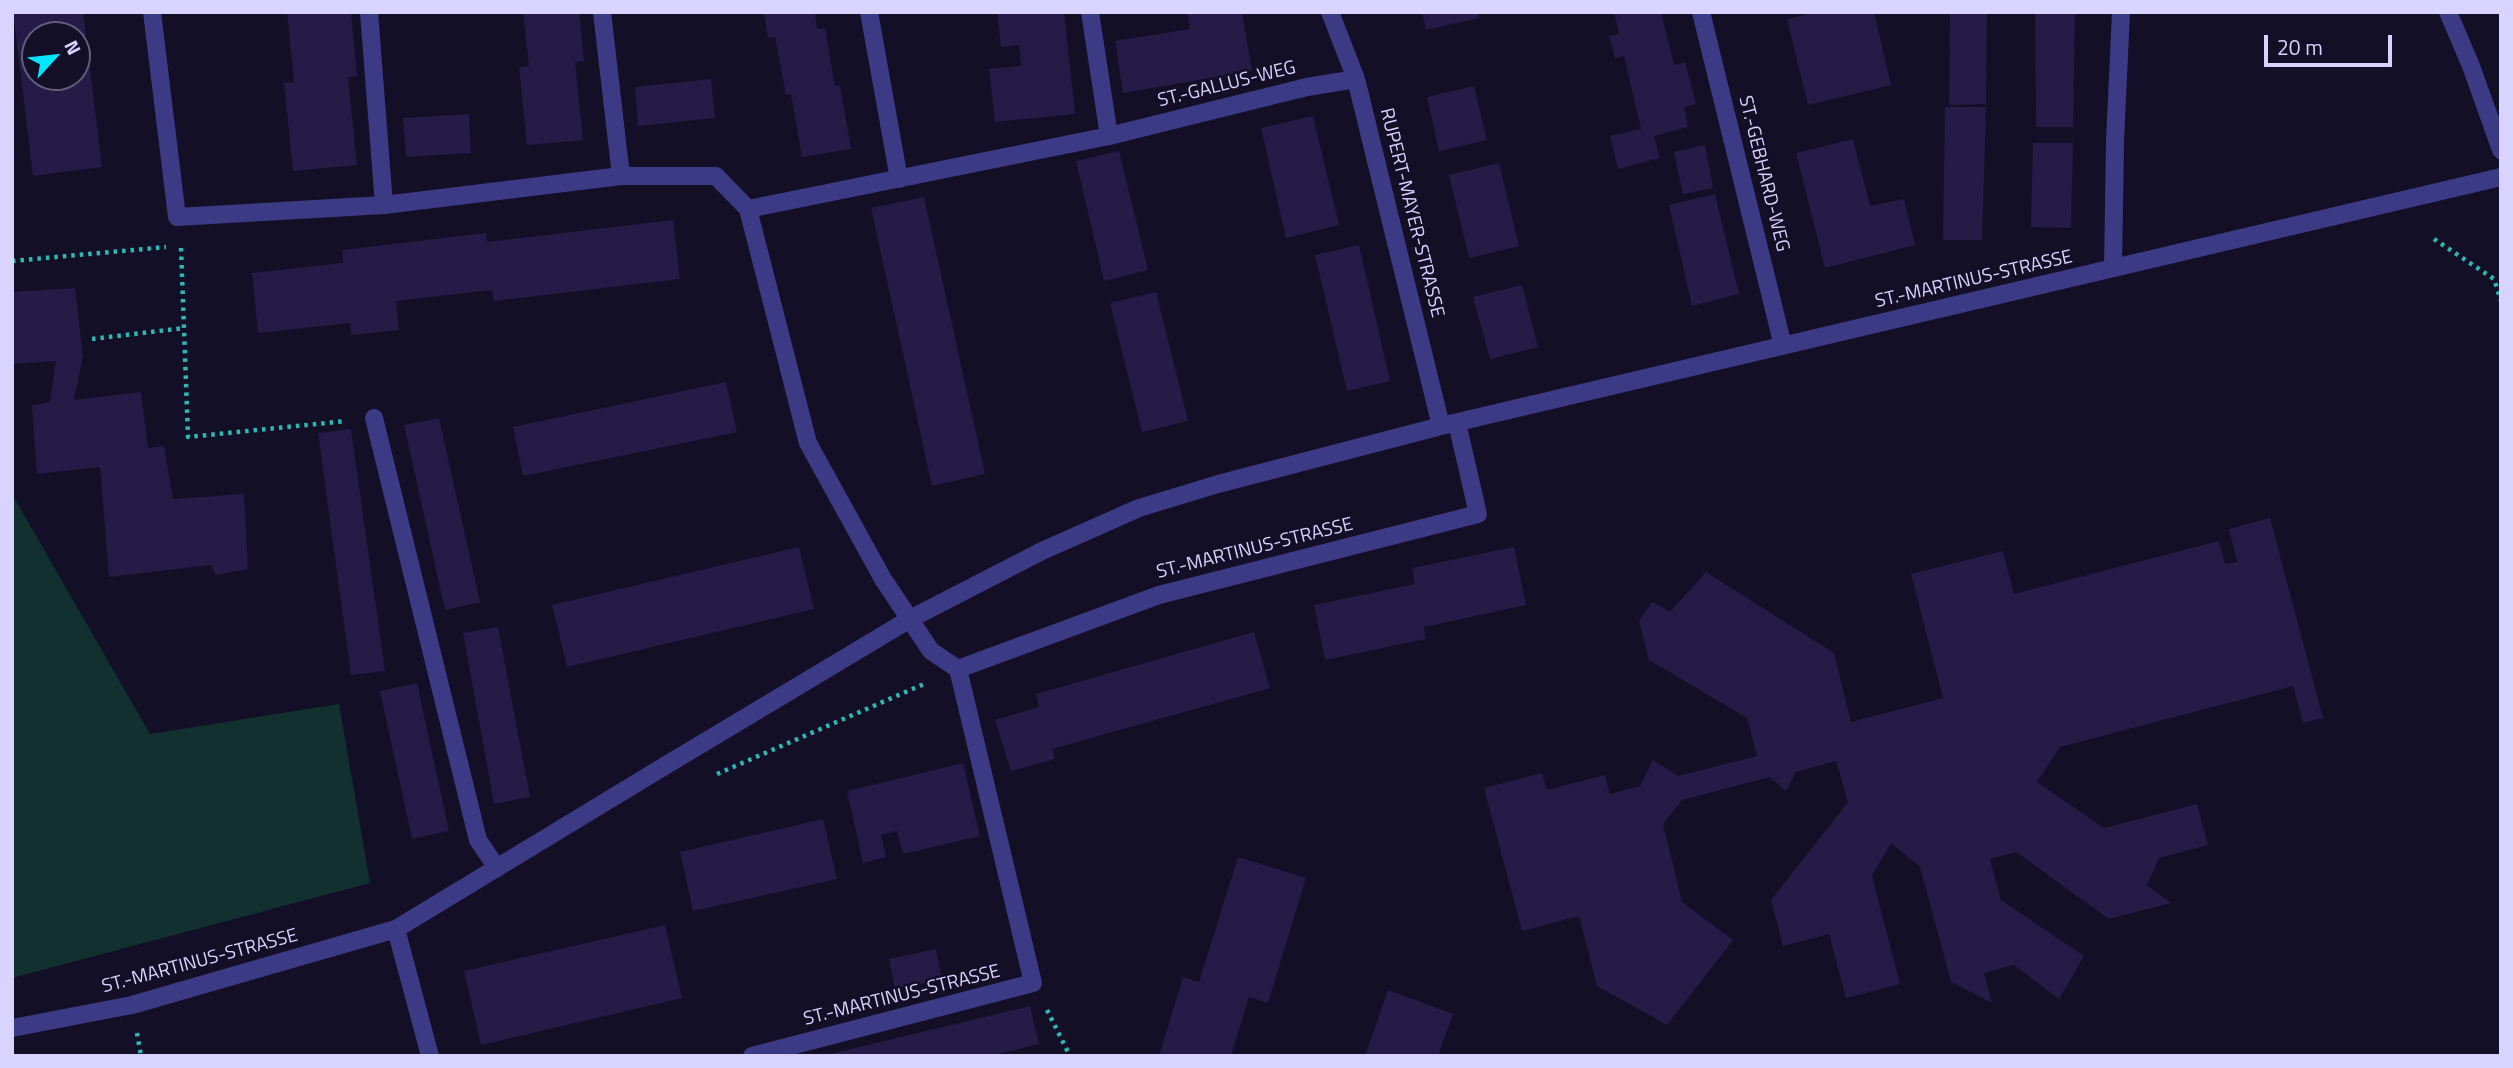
<!DOCTYPE html>
<style>
body{margin:0}
#map{position:relative;width:2513px;height:1068px;overflow:hidden;background:#130f26;font-family:"Titillium Web",sans-serif}
canvas{display:block}
.frame{position:absolute;inset:0;border:14px solid #d9d4ff;pointer-events:none}
.north{position:absolute;left:21px;top:21px;width:70px;height:70px;box-sizing:border-box;background:#130f26;border:2px solid #625e7d;border-radius:50%;rotate:63deg;font-size:19px;font-weight:700;line-height:28px;text-align:center;color:#d9d4ff}
.north::after{content:'';display:block;margin:auto;width:24px;height:32px;background:#00e5ff;clip-path:polygon(50% 0,100% 100%,50% 72%,0 100%)}
.scale{position:absolute;left:2264px;top:35px;width:128px;height:32px;box-sizing:border-box;border:4px solid #d9d4ff;border-top:0;padding-left:9px;font-size:21px;line-height:24px;white-space:nowrap;color:#d9d4ff;-webkit-text-stroke:5px #130f26;paint-order:stroke}
</style>
<div id="map">
<canvas width="2513" height="1068"></canvas>
<div class="frame"></div>
<div class="north">N</div>
<div class="scale">20 m</div>
</div>
<script>
const ctx = document.querySelector('canvas').getContext('2d');
ctx.lineJoin = 'round';
function paint(path, color) { ctx.fillStyle = color; ctx.fill(path, 'evenodd'); }
const poly = rows => new Path2D(rows.map(r => 'M' + r).join(''));
function stroke(path, color, width, dash) { ctx.strokeStyle = color; ctx.lineWidth = width; ctx.lineCap = dash ? 'butt' : 'round'; ctx.setLineDash(dash || []); ctx.stroke(path); }
function write(font, color, halo, rows, align = 'center') {
  ctx.font = font + ' "Titillium Web",sans-serif'; ctx.lineWidth = 5; ctx.setLineDash([]); ctx.textBaseline = 'middle'; ctx.strokeStyle = halo; ctx.fillStyle = color; for (const [text, x, y, turn = 0] of rows) {
    ctx.save(); ctx.translate(x, y); ctx.rotate((+turn || 0) * Math.PI / 180); ctx.textAlign = isNaN(turn) ? turn : align; if (halo) ctx.strokeText(text, 0, 0); ctx.fillText(text, 0, 0); ctx.restore();
  }
}
paint(poly([
 [12,494,150,734,339,704,370,883,12,978]
]), '#12302f');
paint(poly([
 [13,12,83,12,102,167,33,176],
 [35,35,77,35,77,77,35,77],
 [287,12,351,12,357,76,348,77,357,165,293,171,284,83,294,82],
 [523,12,579,12,584,61,575,62,583,140,527,145,519,67,529,66],
 [764,12,815,12,817,29,825,28,835,86,840,85,851,149,802,157,791,94,786,95,775,37,768,38],
 [997,12,1064,12,1075,114,995,122,989,69,1021,66,1019,45,1001,47],
 [1187,12,1242,12,1252,71,1123,93,1115,41,1190,29],
 [1422,12,1478,12,1479,18,1426,30],
 [1614,12,1661,12,1674,65,1685,62,1696,104,1684,107,1688,127,1654,136,1660,158,1618,169,1610,136,1641,129,1624,56,1615,58,1609,36,1619,34],
 [1817,12,1874,12,1891,85,1808,105,1787,19],
 [1950,12,1987,12,1986,104,1949,105],
 [2035,12,2075,12,2073,127,2036,127],
 [711,79,715,118,638,126,635,87],
 [1474,86,1487,140,1439,151,1427,97],
 [1945,107,1986,107,1982,240,1943,240],
 [469,114,471,153,406,157,403,118],
 [1313,116,1339,225,1286,238,1261,128],
 [1853,139,1870,206,1904,199,1915,245,1825,268,1796,153],
 [2033,143,2073,143,2071,228,2031,227],
 [1705,145,1713,188,1683,194,1674,152],
 [1119,151,1148,270,1104,281,1076,161],
 [1499,163,1519,246,1469,258,1449,175],
 [1715,194,1739,294,1692,306,1669,205],
 [924,197,985,474,932,486,871,208],
 [673,220,680,279,494,301,492,290,396,301,399,330,351,335,350,323,258,333,252,273,343,263,342,250,486,233,487,242],
 [1359,245,1390,381,1347,391,1315,255],
 [1522,285,1538,347,1490,359,1473,297],
 [75,288,83,356,74,400,141,392,148,448,164,446,173,499,244,494,248,569,216,575,211,565,109,577,100,467,37,474,32,406,50,402,56,361,12,364,12,292],
 [1156,292,1188,421,1142,432,1110,303],
 [726,382,737,432,523,476,513,427],
 [439,418,480,602,445,610,404,425],
 [351,429,385,671,351,675,318,433],
 [2270,518,2323,718,2303,723,2293,686,2060,747,2037,782,2104,828,2197,804,2208,845,2159,858,2147,885,2171,903,2109,919,2016,852,1990,859,2001,900,2084,956,2059,999,2014,965,1984,973,1992,1003,1951,982,1920,867,1891,843,1872,876,1900,984,1846,998,1829,934,1783,946,1771,900,1848,802,1836,761,1796,772,1786,791,1770,777,1682,800,1663,824,1682,902,1733,940,1667,1025,1597,986,1579,916,1522,931,1484,788,1542,773,1547,790,1605,775,1610,794,1640,786,1653,760,1678,776,1757,756,1747,718,1649,660,1639,621,1652,602,1670,612,1706,572,1834,653,1851,722,1943,698,1911,574,2003,551,2014,594,2219,541,2225,564,2237,562,2229,529],
 [799,547,814,609,567,667,552,605],
 [1514,547,1526,605,1424,627,1426,639,1325,660,1314,605,1415,584,1412,568],
 [498,627,530,797,494,804,463,633],
 [1254,632,1270,688,1052,749,1055,759,1011,771,995,720,1039,707,1036,694],
 [417,683,449,831,412,839,380,691],
 [963,763,980,836,903,854,897,831,881,835,886,857,863,863,847,791],
 [823,819,837,879,693,911,680,852],
 [1238,857,1306,878,1268,1003,1249,997,1231,1056,1159,1056,1183,977,1199,982],
 [665,925,682,998,481,1045,464,971],
 [936,949,942,980,895,989,889,959],
 [1388,990,1453,1014,1438,1056,1365,1056],
 [1030,1006,1039,1044,990,1056,822,1056]
]), '#241b47');
stroke(poly([
 [2434,239,2494,279,2501,301],
 [181,248,188,437,346,421],
 [12,261,166,247],
 [92,339,184,328],
 [717,774,924,684],
 [1047,1010,1070,1056],
 [137,1033,141,1056]
]), '#2fb8b0', 4.5, [3.5, 5]);
stroke(poly([
 [369,12,384,205],
 [602,12,621,176],
 [869,12,899,179],
 [1090,12,1109,136],
 [2113,268,2115,141,2121,12],
 [374,418,478,840,497,868],
 [958,669,1159,595,1478,514,1457,423]
]), '#3d3a85', 18);
stroke(poly([
 [152,12,177,217,384,205,621,176,716,176,748,209,808,443,883,579,931,651,958,669,1033,983,752,1056],
 [1330,12,1356,79,1441,426],
 [1701,12,1783,346],
 [2448,12,2471,66,2501,150],
 [748,209,1109,136,1307,87,1356,79],
 [396,929,430,1056],
 [12,1028,132,1005,396,929,663,767,910,619,1042,551,1139,508,1218,484,1441,426,2501,177]
]), '#3d3a85', 18);
write('19px', '#d9d4ff', '#130f26', [
 ["ST.-GALLUS-WEG",1227,85,-14],
 ["ST.-GEBHARD-WEG",1763,174,76],
 ["RUPERT-MAYER-STRASSE",1411,213,76],
 ["ST.-MARTINUS-STRASSE",1974,280,-13],
 ["ST.-MARTINUS-STRASSE",1255,549,-14],
 ["ST.-MARTINUS-STRASSE",200,962,-15],
 ["ST.-MARTINUS-STRASSE",902,996,-14]
]);
</script>
